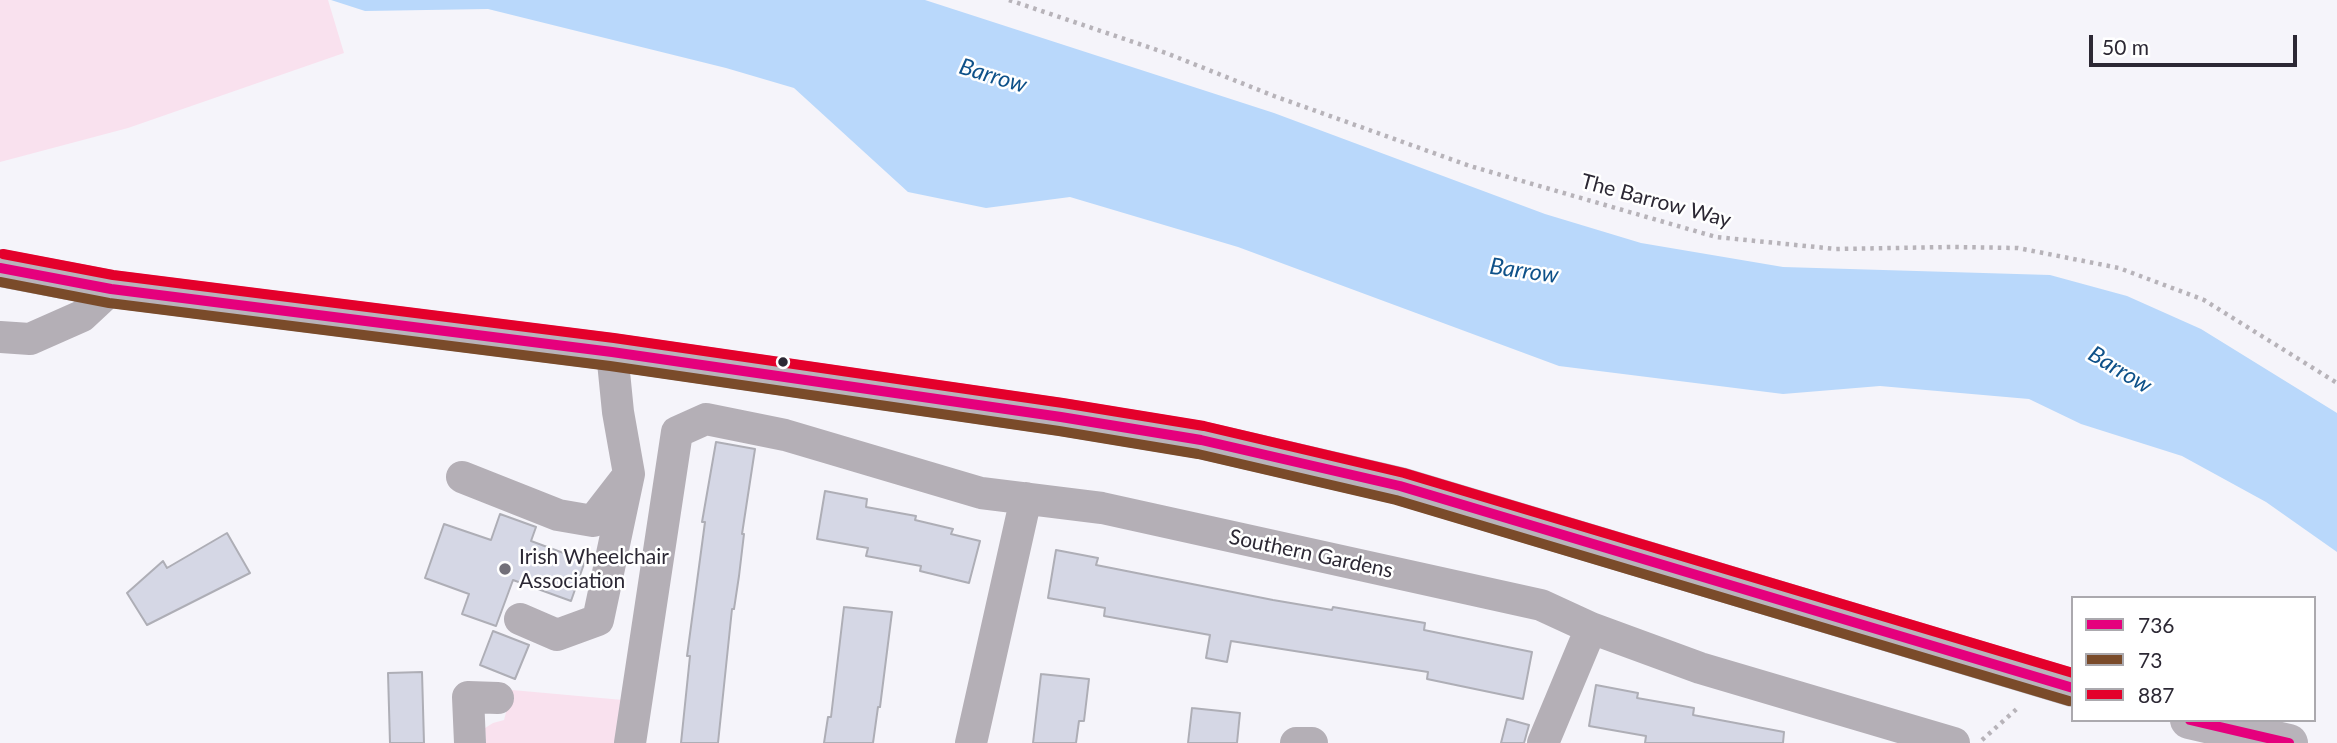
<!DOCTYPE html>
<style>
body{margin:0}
#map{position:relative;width:2337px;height:743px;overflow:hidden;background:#f5f4fa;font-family:Lato,sans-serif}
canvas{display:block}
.legend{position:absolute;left:2071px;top:596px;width:245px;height:126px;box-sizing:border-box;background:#fff;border:2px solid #aba9ae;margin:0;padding:9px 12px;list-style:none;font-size:21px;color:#2c2834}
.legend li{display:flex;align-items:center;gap:14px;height:35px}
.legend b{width:35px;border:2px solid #aba9ae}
.scale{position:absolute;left:2089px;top:35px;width:208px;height:32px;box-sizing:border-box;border:4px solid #2c2834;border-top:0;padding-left:9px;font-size:21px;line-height:24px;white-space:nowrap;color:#2c2834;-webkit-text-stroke:5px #fff;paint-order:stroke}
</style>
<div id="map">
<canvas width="2337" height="743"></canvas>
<ul class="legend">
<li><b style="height:9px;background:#e5007d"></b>736</li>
<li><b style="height:9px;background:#7a4b2a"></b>73</li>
<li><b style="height:9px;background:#e4002b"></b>887</li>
</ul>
<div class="scale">50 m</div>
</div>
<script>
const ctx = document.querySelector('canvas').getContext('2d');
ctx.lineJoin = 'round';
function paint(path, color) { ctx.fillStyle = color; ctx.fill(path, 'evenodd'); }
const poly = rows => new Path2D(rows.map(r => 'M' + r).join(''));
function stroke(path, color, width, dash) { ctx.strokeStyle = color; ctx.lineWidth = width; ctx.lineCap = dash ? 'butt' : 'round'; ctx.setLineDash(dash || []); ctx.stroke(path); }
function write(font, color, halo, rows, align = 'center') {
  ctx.font = font + ' Lato,sans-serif'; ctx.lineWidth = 5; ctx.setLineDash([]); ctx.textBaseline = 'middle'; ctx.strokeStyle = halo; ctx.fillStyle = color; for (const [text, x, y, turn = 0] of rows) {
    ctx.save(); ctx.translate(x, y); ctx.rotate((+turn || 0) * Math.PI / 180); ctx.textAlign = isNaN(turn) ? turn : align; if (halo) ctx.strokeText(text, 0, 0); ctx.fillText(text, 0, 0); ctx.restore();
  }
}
paint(poly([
 [0,0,328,0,344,53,128,128,0,162],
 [512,690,623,700,618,743,486,743,485,728,493,723,504,720]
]), '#f9e1ee');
paint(poly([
 [331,0,925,0,1274,113,1545,214,1641,243,1783,267,2050,275,2127,296,2201,329,2337,413,2337,552,2266,502,2182,456,2081,424,2029,399,1880,386,1783,394,1559,366,1238,247,1070,197,986,208,908,192,794,88,726,68,488,9,365,11]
]), '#b9d8fb');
const building = poly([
 [716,442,755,449,742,534,744,534,739,576,734,609,732,609,718,743,681,743,690,656,687,656,705,522,702,522,716,442],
 [825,491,867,499,866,507,916,516,915,520,953,529,951,534,980,541,969,583,920,571,921,566,866,556,868,548,817,539,825,491],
 [500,514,536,527,531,541,585,561,571,601,513,580,496,626,462,614,469,594,425,578,444,524,491,540,500,514],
 [227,533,250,573,147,625,127,593,163,561,167,568,227,533],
 [1056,550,1098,558,1096,565,1273,600,1332,610,1333,607,1425,623,1424,630,1532,652,1523,699,1427,679,1428,672,1231,641,1227,662,1206,658,1210,635,1104,616,1105,608,1048,598,1056,550],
 [844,607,892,612,880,707,878,707,873,743,824,743,828,717,831,717,844,607],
 [493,631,529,645,515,679,480,665,493,631],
 [422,672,424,743,390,743,388,673,422,672],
 [1041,674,1089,679,1084,721,1079,721,1076,743,1033,743,1041,674],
 [1596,685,1638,693,1637,698,1694,708,1693,715,1784,732,1783,743,1645,743,1646,736,1589,726,1596,685],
 [1192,708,1240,713,1237,743,1188,743,1192,708],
 [1507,719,1529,725,1524,743,1501,743,1507,719]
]);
paint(building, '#d5d7e5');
stroke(building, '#aeaeb6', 2);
stroke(poly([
 [1009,0,1166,53,1274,96,1470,166,1716,237,1836,249,1951,247,2018,248,2119,268,2204,300,2337,383],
 [1982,740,2020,706]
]), '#b7b3b9', 4.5, [3.5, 5]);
stroke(poly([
 [0,337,30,339,82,316,111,289],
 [462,477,558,515,593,521,624,481],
 [520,619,557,635,598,620,629,474,618,412,612,352],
 [470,743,468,697,498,698],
 [630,743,677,432,706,419,785,435,981,493,1102,508,1541,605,1591,628,1700,668,1954,743],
 [971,743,1026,498],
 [1296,743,1312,743],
 [1543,743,1591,628]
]), '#b4afb6', 32);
stroke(poly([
 [0,268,111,289,612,352,1061,417,1201,440,1400,486,2073,688],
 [2189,720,2289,743]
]), '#b8b3ba', 38);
stroke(poly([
 [0,268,111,289,612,352,1061,417,1201,440,1400,486,2073,688],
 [2190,720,2289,743]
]), '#e5007d', 10);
stroke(poly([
 [0,282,109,303,610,366,1059,431,1198,454,1396,500,2069,701]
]), '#7a4b2a', 10);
stroke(poly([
 [3,254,113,275,614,338,1063,403,1204,426,1404,473,2073,673]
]), '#e4002b', 10);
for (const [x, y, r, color] of [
 [783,362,6,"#2c2834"],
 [505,569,7,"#726f79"]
]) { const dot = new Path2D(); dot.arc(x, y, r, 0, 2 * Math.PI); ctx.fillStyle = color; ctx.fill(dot); stroke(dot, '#fff', 2.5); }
write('21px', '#2c2834', '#fff', [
 ["The Barrow Way",1656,201,15],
 ["Southern Gardens",1311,554,12]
]);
write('21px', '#2c2834', '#fff', [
 ["Irish Wheelchair",519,557],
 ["Association",519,581]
], 'left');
write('italic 23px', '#0e5189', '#fff', [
 ["Barrow",993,76,17],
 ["Barrow",1524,271,8],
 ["Barrow",2120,370,31]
]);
</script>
